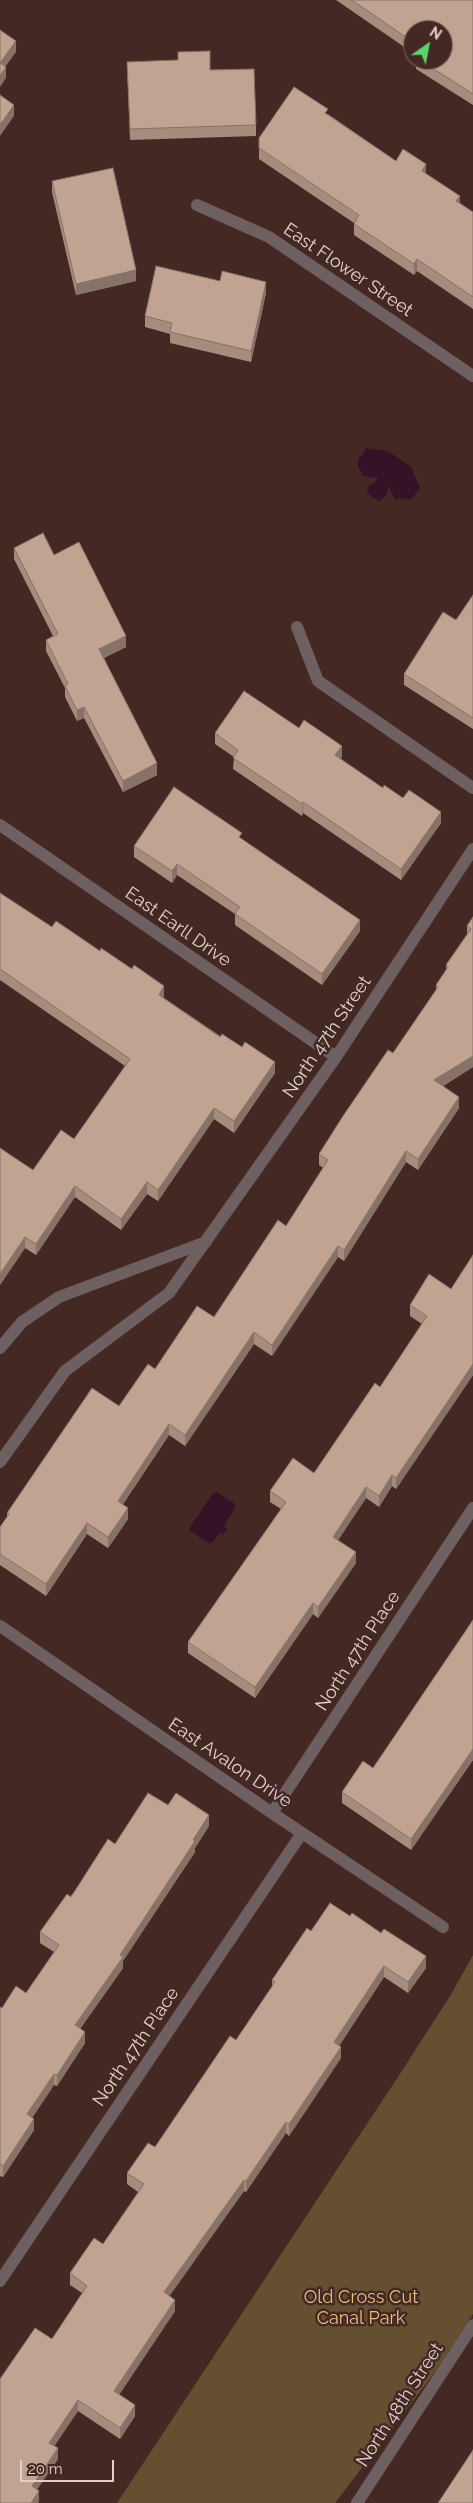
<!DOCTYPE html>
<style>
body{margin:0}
#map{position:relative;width:473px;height:2503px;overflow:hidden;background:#432823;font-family:Raleway,sans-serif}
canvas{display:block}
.north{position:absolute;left:403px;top:20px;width:50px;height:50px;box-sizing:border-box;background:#432823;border:1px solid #826b66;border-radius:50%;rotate:33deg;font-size:14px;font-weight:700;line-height:20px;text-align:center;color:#e1cfcb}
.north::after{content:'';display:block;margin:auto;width:18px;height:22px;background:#5ad56e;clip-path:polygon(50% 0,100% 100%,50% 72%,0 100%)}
.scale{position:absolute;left:20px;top:2460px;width:94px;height:22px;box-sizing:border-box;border:2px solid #e1cfcb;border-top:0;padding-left:6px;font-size:15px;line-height:18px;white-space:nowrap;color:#e1cfcb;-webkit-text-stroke:4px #432823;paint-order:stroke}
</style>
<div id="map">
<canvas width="473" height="2503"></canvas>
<div class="north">N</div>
<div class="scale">20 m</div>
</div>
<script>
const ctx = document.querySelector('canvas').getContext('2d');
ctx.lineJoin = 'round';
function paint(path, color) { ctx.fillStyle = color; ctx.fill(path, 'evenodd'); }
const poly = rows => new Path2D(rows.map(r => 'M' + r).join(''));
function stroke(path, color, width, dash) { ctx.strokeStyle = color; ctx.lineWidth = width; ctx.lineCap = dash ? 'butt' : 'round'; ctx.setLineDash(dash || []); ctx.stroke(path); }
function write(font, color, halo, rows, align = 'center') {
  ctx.font = font + ' Raleway,sans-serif'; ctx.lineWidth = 5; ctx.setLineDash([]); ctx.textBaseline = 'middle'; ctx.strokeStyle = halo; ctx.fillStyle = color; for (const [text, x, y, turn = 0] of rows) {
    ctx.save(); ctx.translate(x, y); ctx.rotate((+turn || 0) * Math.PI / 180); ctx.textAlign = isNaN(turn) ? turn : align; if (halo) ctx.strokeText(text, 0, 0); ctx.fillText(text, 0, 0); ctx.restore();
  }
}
paint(poly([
 [473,1955,473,2314,435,2372,335,2503,117,2503,394,2083,452,1993]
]), '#645031');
paint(poly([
 [365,448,388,451,411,467,420,488,414,496,410,500,399,498,395,500,389,486,386,496,379,501,367,493,369,485,375,482,378,478,362,476,362,472,358,468,358,459,364,453],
 [217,1492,235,1504,235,1508,224,1526,227,1529,223,1535,220,1533,212,1543,208,1543,190,1531,190,1527,213,1493]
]), '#361227');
stroke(poly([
 [197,205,269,237,473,376],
 [297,627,318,681,473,788],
 [0,825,336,1057],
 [0,1348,22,1322,59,1297,206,1242],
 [0,1462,65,1371,169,1293,336,1057,473,849],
 [0,1626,272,1813,443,1927],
 [272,1813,473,1508],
 [0,2281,302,1833]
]), '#6e5f61', 12);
stroke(poly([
 [357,2503,473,2325]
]), '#6e5f61', 12);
paint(poly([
 [336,0,473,0,473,105,416,69,416,60,443,60,413,30,413,53],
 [127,62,256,125,256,136,130,140],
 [328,114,396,161,426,174,460,203,473,212,473,309,417,271,414,275,354,235,354,223,259,159,259,138],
 [52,181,136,281,76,295,52,192],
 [220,281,266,293,251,362,170,343,170,334,145,327,145,316],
 [14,548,54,555,126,647,104,658,157,775,123,792,84,718,77,721,65,697,65,688,46,651,46,640,53,636,14,559],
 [473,595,473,729,404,685,404,674,456,620],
 [215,733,342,757,340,759,383,788,403,798,441,823,401,880,303,813,302,816,233,769,234,757,215,744],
 [242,839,360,931,322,985,235,925,235,914,177,875,172,883,134,857,134,846],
 [0,893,52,927,164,997,164,998,275,1073,234,1133,214,1119,158,1201,147,1194,121,1230,75,1197,36,1255,25,1248,0,1285,33,1170,74,1139,125,1066,0,980],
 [473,917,473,1067,443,1086,459,1108,418,1170,406,1162,344,1261,338,1257,272,1356,254,1344,185,1446,169,1435,123,1504,128,1519,108,1548,87,1534,46,1596,0,1565,0,1527,7,1517,7,1513,119,1406,155,1369,214,1317,286,1226,323,1168,319,1165,319,1154,393,1053,436,990,436,985,446,970,446,965,467,934,467,926],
 [473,1255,473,1375,396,1489,392,1486,379,1507,366,1498,338,1540,356,1563,318,1618,313,1614,255,1698,188,1653,188,1642,281,1509,270,1502,270,1491,314,1473,380,1387,422,1324,410,1316,410,1305,451,1289],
 [473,1620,473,1760,411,1850,342,1803,342,1792,373,1768],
 [168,1805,209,1826,195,1848,195,1852,123,1961,123,1968,80,2029,85,2043,57,2086,54,2085,32,2118,34,2130,3,2177,0,2176,0,2007,2,2008,26,1993,54,1952,40,1943,40,1932,115,1844],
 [311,1931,426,1968,408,1993,384,1977,339,2046,341,2058,289,2136,286,2133,246,2192,244,2191,169,2296,175,2311,119,2395,135,2416,120,2439,78,2411,54,2446,58,2459,37,2489,39,2502,0,2503,52,2339,82,2293,70,2285,70,2273,103,2244,138,2192,127,2184,127,2173,155,2147,236,2040,272,1987,272,1980]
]), '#a58c7d');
paint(poly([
 [16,41,16,52,0,74,0,63],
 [6,67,6,78,0,87,0,76],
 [14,105,14,116,0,136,0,125],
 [426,164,426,175,422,171],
 [460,196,460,207,456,201],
 [417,259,417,271,414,275,414,264],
 [136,270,136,281,76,295,76,284],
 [266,282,266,293,251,362,251,351],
 [126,636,126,647,99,660,99,649],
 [84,707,84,718,77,721,77,710],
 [342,746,342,757,335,767,335,755],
 [157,763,157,775,123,792,123,781],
 [303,802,303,813,302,816,302,804],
 [441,812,441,823,401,880,401,869],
 [177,864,177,875,172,883,172,871],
 [360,920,360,931,322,985,322,974],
 [164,986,164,997,159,1006,159,995],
 [473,1056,473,1067,434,1092,434,1080],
 [275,1062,275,1073,234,1133,234,1121],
 [459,1097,459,1108,418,1170,418,1159],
 [214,1108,214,1119,158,1201,158,1190],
 [406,1151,406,1162,344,1261,344,1250],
 [147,1182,147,1194,121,1230,121,1219],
 [75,1186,75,1197,36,1255,36,1244],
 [25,1237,25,1248,0,1285,0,1274],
 [338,1246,338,1257,272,1356,272,1345],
 [254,1332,254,1344,185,1446,185,1435],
 [473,1364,473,1375,396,1489,396,1478],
 [169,1424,169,1435,118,1512,118,1501],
 [392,1475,392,1486,379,1507,379,1496],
 [366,1487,366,1498,333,1548,333,1537],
 [128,1508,128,1519,108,1548,108,1537],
 [87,1523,87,1534,46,1596,46,1584],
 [356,1552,356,1563,318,1618,318,1607],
 [313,1603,313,1614,255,1698,255,1687],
 [473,1749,473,1760,411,1850,411,1839],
 [209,1815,209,1826,195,1848,195,1852,123,1961,123,1968,75,2036,75,2025],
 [426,1956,426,1968,408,1993,408,1982],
 [384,1966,384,1977,334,2054,334,2042],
 [85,2032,85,2043,57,2086,57,2075],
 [341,2047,341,2058,289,2136,289,2124],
 [54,2074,54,2085,27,2125,27,2114],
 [34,2119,34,2130,3,2177,3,2166],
 [286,2122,286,2133,246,2192,246,2181],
 [244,2180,244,2191,164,2304,164,2292],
 [175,2300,175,2311,114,2402,114,2391],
 [78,2400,78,2411,49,2454,49,2443],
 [135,2405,135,2416,120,2439,120,2428],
 [58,2448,58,2459,32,2497,32,2486],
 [39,2491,39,2502,38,2503,31,2503]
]), '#867266');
const building = poly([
 [352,0,473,0,473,94,420,60,443,60,443,30,413,30,413,42,352,0],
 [0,30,16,41,0,63,0,30],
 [210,51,210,70,254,69,256,125,130,129,127,62,178,60,178,52,210,51],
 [0,63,6,67,0,76,0,63],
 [294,87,328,109,325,113,396,161,403,149,426,164,422,171,460,196,456,201,473,212,473,297,417,259,414,264,354,224,359,215,259,148,259,138,294,87],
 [0,95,14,105,0,125,0,95],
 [113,168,136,270,76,284,52,181,113,168],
 [156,266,220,281,222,271,266,282,251,351,170,332,172,323,145,316,156,266],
 [43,533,54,555,79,542,126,636,99,649,157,763,123,781,84,707,77,710,65,686,68,684,46,640,58,634,14,548,43,533],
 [473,595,473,718,404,674,443,612,456,620,473,595],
 [244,691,299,728,304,720,342,746,335,755,383,788,384,785,403,798,409,790,441,812,401,869,303,802,302,804,233,758,238,750,215,733,244,691],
 [174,787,242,833,239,837,360,920,322,974,235,914,240,907,177,864,172,871,134,846,174,787],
 [0,893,52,927,56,921,100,951,101,948,132,969,134,965,164,986,159,995,220,1037,222,1034,242,1047,245,1042,275,1062,234,1121,214,1108,158,1190,147,1182,121,1219,75,1186,36,1244,25,1237,0,1274,0,1148,33,1170,61,1130,74,1139,130,1059,0,969,0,893],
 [473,917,473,1056,434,1080,459,1097,418,1159,406,1151,344,1250,338,1246,272,1345,254,1332,185,1435,169,1424,118,1501,128,1508,108,1537,87,1523,46,1584,0,1554,0,1527,9,1514,7,1513,92,1388,119,1406,148,1364,155,1369,197,1306,214,1317,278,1220,286,1226,328,1160,319,1154,343,1116,388,1050,393,1053,438,987,436,985,448,967,446,965,471,929,467,926,473,917],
 [473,1255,473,1364,396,1478,392,1475,379,1496,366,1487,333,1537,356,1552,318,1607,313,1603,255,1687,188,1642,286,1502,270,1491,293,1458,314,1473,375,1383,380,1387,427,1316,410,1305,429,1274,451,1289,473,1255],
 [473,1620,473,1749,411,1839,342,1792,363,1761,373,1768,473,1620],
 [148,1793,168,1805,176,1793,209,1815,193,1840,195,1841,120,1955,123,1957,75,2025,85,2032,57,2075,54,2074,27,2114,34,2119,3,2166,0,2164,0,2007,2,2008,16,1986,26,1993,59,1945,40,1932,67,1894,71,1897,108,1839,115,1844,148,1793],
 [330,1903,350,1916,352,1913,381,1933,384,1929,426,1956,408,1982,384,1966,334,2042,341,2047,289,2124,286,2122,246,2181,244,2180,164,2292,175,2300,114,2391,135,2405,120,2428,78,2400,49,2443,58,2448,32,2486,39,2491,31,2503,0,2503,0,2379,35,2328,52,2339,87,2286,70,2273,94,2238,103,2244,144,2184,127,2173,148,2143,155,2147,230,2036,236,2040,275,1982,272,1980,307,1928,311,1931,330,1903],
 [473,2450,473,2503,438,2503,473,2450]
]);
paint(building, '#c0a391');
stroke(building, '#867266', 1);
write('18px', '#e1cfcb', '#432823', [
 ["East Flower Street",348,270,34],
 ["East Earll Drive",178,927,35],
 ["North 47th Street",327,1037,-56],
 ["North 47th Place",358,1651,-57],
 ["East Avalon Drive",230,1763,34],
 ["North 47th Place",136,2047,-56],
 ["North 48th Street",400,2405,-57]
]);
write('18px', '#e8bf7f', '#432823', [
 ["Old Cross Cut",361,2298],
 ["Canal Park",361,2319]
]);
</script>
